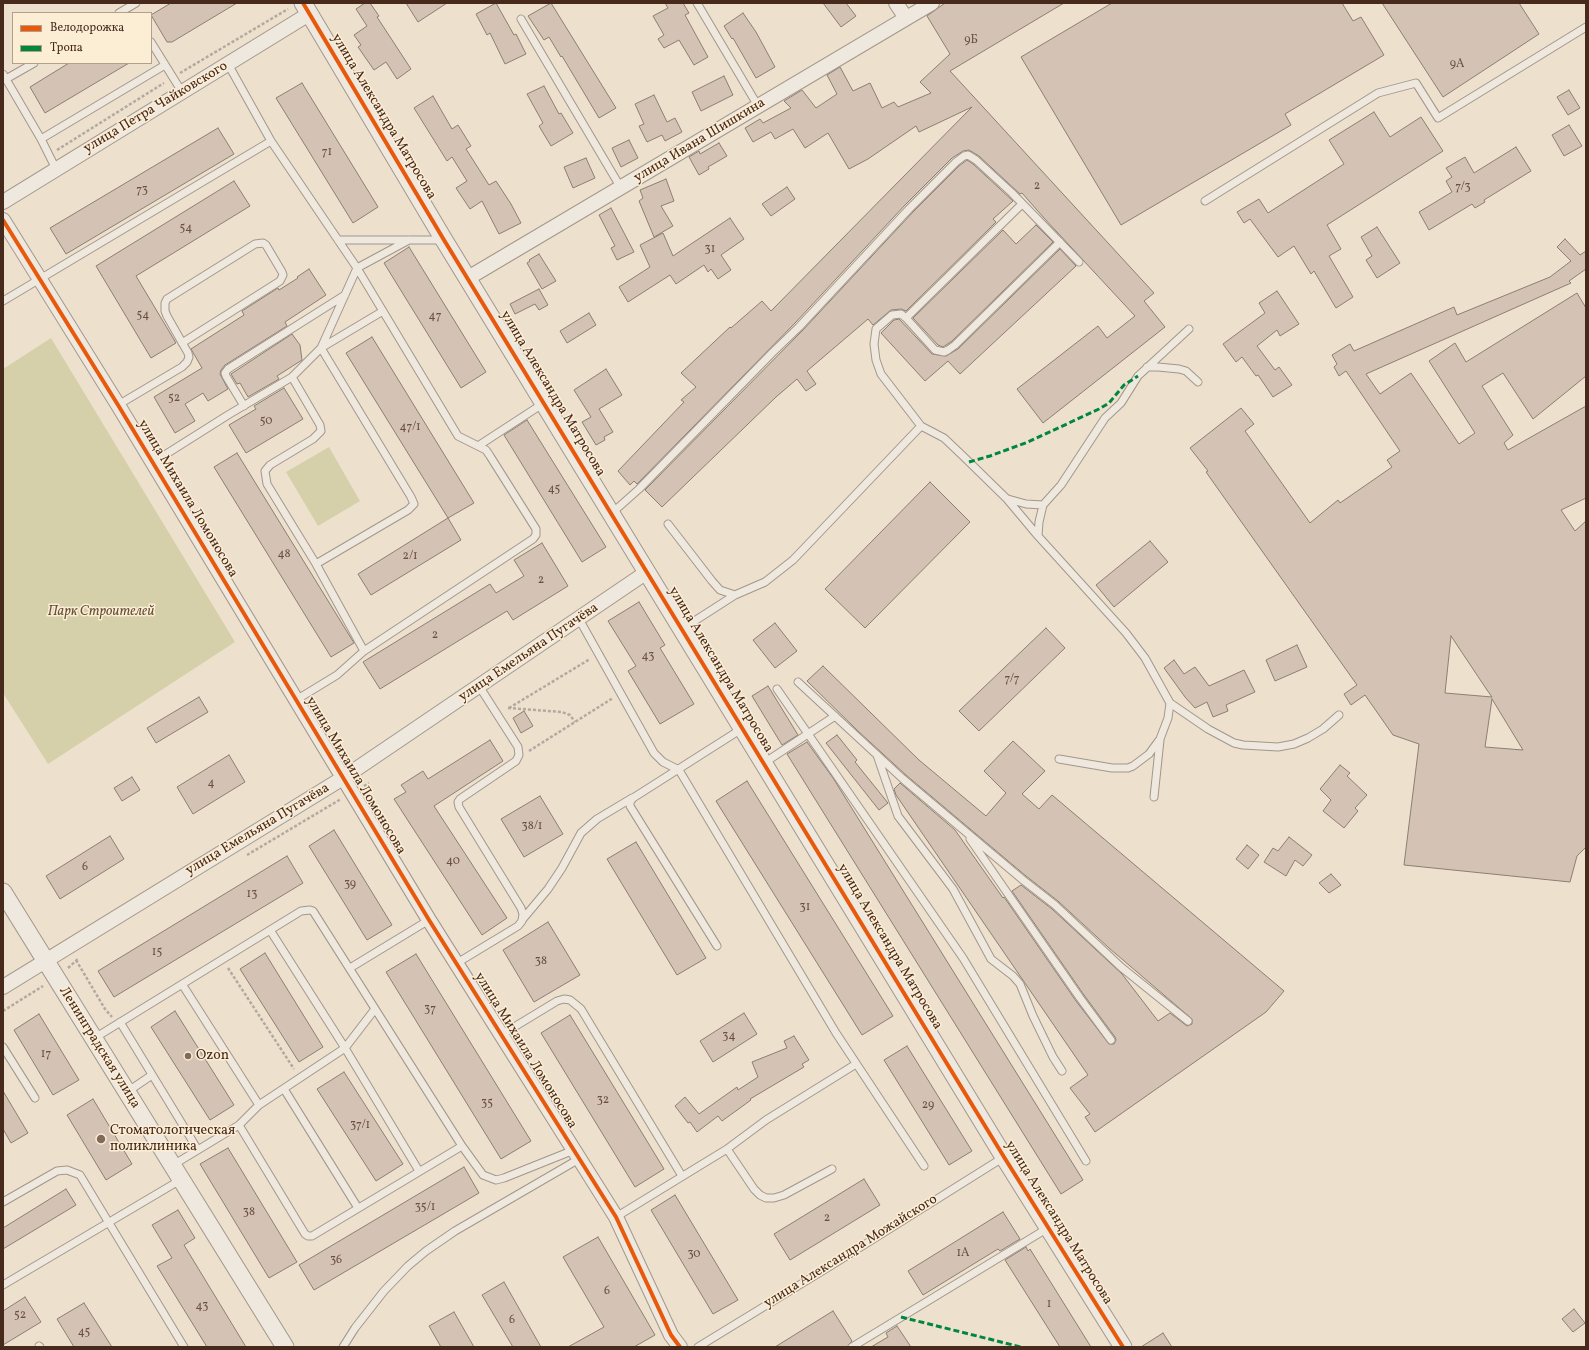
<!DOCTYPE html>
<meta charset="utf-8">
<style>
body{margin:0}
#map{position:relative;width:1589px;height:1350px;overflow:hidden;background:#ede0cc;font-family:Vollkorn,serif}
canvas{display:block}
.frame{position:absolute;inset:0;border:4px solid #472a1c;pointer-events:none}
.legend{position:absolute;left:12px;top:12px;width:140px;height:52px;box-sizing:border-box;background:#fcedd5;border:1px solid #b49f8b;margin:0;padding:5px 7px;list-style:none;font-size:12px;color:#472a1c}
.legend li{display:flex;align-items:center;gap:8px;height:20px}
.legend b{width:20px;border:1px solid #b49f8b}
</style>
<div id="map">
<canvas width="1589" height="1350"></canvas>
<div class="frame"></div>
<ul class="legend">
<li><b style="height:5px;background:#e8590c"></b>Велодорожка</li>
<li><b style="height:5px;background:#00873e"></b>Тропа</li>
</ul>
</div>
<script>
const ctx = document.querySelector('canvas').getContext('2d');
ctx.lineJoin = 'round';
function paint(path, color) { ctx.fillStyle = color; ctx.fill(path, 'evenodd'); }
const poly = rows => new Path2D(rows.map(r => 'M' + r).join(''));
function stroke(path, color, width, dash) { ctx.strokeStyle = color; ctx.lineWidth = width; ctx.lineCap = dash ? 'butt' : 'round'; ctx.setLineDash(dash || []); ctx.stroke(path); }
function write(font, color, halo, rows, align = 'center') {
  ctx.font = font + ' Vollkorn,serif'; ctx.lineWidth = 3; ctx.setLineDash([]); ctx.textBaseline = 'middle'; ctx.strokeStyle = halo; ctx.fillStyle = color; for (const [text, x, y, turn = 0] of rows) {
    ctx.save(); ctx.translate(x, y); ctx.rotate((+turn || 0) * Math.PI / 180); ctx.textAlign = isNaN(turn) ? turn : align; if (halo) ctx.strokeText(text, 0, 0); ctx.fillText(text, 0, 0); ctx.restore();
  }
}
paint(poly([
 [51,338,235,642,48,764,3,693,3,369],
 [329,447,360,501,318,526,286,472]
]), '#d6d0aa');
const building = poly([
 [171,3,237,3,172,42,167,42,151,15,171,3],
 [365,3,370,3,379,16,377,17,411,69,397,79,386,62,374,70,358,47,361,45,354,35,367,26,356,9,365,3],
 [406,3,447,3,418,22,406,3],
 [496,3,514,35,516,34,526,54,505,64,490,33,487,35,476,14,496,3],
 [551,3,616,108,599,118,562,56,561,57,549,37,544,40,528,16,551,3],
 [665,3,683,3,689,13,685,15,708,57,694,65,679,40,664,48,658,39,664,35,653,16,668,8,665,3],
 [823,3,846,3,856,16,841,27,823,3],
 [945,3,1064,3,950,71,1154,293,1144,301,1165,327,1043,423,1017,389,1098,326,1107,338,1135,316,1044,218,1022,193,1020,194,979,156,969,150,963,151,952,158,905,205,795,323,637,484,634,481,630,485,618,471,684,402,681,400,696,387,681,373,730,327,731,328,762,301,771,311,972,107,919,132,916,126,868,159,849,169,828,133,805,148,793,129,775,139,771,132,753,142,745,128,760,119,763,123,791,108,784,101,802,90,816,108,837,94,827,75,840,67,853,91,870,83,882,108,894,102,898,107,931,93,920,82,950,54,927,16,945,3],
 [1112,3,1342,3,1353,21,1361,17,1384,55,1285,114,1291,125,1121,225,1021,57,1112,3],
 [1382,3,1519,3,1539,34,1443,97,1382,3],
 [743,13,756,32,775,67,756,78,733,38,732,39,724,26,743,13],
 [69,63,129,63,45,113,30,87,69,63],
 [724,76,733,95,701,111,692,92,724,76],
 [302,83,378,207,353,223,276,98,302,83],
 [544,86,559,114,561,113,573,133,551,146,539,126,543,123,527,94,544,86],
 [1569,90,1580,108,1568,115,1557,97,1569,90],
 [654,95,667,122,675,118,682,132,665,141,662,135,647,142,639,126,644,124,635,104,654,95],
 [433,96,452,129,458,125,471,146,466,149,489,185,496,181,511,204,521,223,499,234,482,201,470,209,456,188,467,181,452,157,447,161,414,108,433,96],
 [1374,112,1390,137,1421,117,1443,151,1327,225,1341,249,1329,256,1353,297,1336,308,1314,271,1311,274,1294,246,1278,257,1250,219,1244,223,1237,212,1259,199,1268,213,1344,164,1329,140,1374,112],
 [1569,125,1582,146,1564,156,1552,135,1569,125],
 [218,128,234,154,66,254,50,228,218,128],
 [629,140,638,158,621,167,612,148,629,140],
 [719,143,727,156,708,167,709,169,699,175,689,157,699,151,700,154,719,143],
 [1516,147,1531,171,1484,200,1485,202,1475,208,1472,204,1429,230,1419,212,1452,192,1446,181,1452,177,1446,168,1465,157,1474,173,1516,147],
 [586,158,595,178,573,188,564,167,586,158],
 [967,160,973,164,1013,201,993,219,996,222,906,311,901,309,891,310,873,325,868,319,807,371,816,384,806,391,797,379,776,397,662,507,645,490,803,330,913,212,959,166,967,160],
 [666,179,674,201,661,206,673,226,654,237,639,201,643,198,640,190,666,179],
 [234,181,250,206,136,276,176,343,151,358,96,266,234,181],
 [787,187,795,199,771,216,762,204,787,187],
 [611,208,634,252,617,260,611,248,615,246,599,215,611,208],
 [730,218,744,239,721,255,731,270,718,279,711,269,708,272,704,265,676,284,670,275,628,302,619,287,650,267,640,245,663,233,673,256,730,218],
 [1036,225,1053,242,952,341,943,347,938,345,913,318,1003,230,1016,244,1036,225],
 [1377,227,1400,263,1377,278,1366,260,1372,256,1361,237,1377,227],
 [1565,239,1580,255,1586,251,1586,269,1569,281,1571,283,1366,374,1380,394,1411,373,1459,444,1475,433,1429,361,1455,343,1466,362,1577,293,1586,308,1586,376,1533,419,1503,373,1482,386,1513,435,1504,443,1508,450,1586,406,1586,498,1561,510,1575,531,1586,521,1586,847,1577,856,1570,882,1404,865,1419,744,1393,735,1365,695,1351,705,1344,694,1357,685,1206,472,1208,471,1190,448,1241,408,1254,424,1245,431,1310,523,1338,500,1340,503,1392,467,1387,460,1400,451,1346,371,1339,376,1334,367,1337,364,1332,355,1350,344,1354,351,1454,307,1457,315,1550,277,1571,261,1557,247,1565,239],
 [1451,636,1487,690,1492,697,1445,693,1451,636],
 [1492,699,1523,750,1485,747,1492,699],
 [409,247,486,372,461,388,384,263,409,247],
 [1060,249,1076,266,960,374,948,361,925,381,881,333,894,320,899,319,932,354,946,356,958,349,1060,249],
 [539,254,556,281,542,289,527,263,530,261,529,260,539,254],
 [309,269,326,295,285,322,287,326,225,365,221,370,220,374,228,389,208,401,203,393,185,404,195,421,175,433,154,397,202,368,191,349,244,315,242,311,278,288,279,290,298,278,297,277,309,269],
 [539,289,548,305,539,310,535,304,515,314,510,304,539,289],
 [1277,291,1299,324,1280,336,1277,330,1257,346,1275,370,1279,367,1292,385,1273,397,1258,375,1256,376,1242,357,1236,362,1223,344,1265,313,1259,303,1277,291],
 [589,313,596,325,567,343,560,331,589,313],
 [292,334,300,345,302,360,277,376,279,379,248,397,240,383,237,384,231,374,292,334],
 [372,337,474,503,448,518,346,353,372,337],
 [606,369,622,395,599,409,613,432,604,437,605,440,596,445,582,422,591,417,574,390,606,369],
 [284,388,303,419,246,453,229,425,256,409,254,406,284,388],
 [527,420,606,547,582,562,504,435,527,420],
 [237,453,354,643,331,657,214,467,237,453],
 [930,482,970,522,865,628,825,589,930,482],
 [448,518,461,540,371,595,358,574,448,518],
 [1150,541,1168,562,1114,607,1096,585,1150,541],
 [542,543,568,586,513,620,507,611,380,689,363,662,490,584,496,593,524,576,514,560,542,543],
 [639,602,665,645,660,648,694,704,660,724,628,671,636,666,608,621,639,602],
 [775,623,797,651,775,668,753,640,775,623],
 [1046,628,1065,648,979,731,959,711,1046,628],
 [1297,645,1307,667,1275,681,1266,660,1297,645],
 [1174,660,1184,674,1195,667,1209,686,1244,670,1255,692,1226,705,1228,711,1213,717,1207,702,1195,708,1185,697,1164,668,1174,660],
 [823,666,919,760,986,816,1006,793,984,771,1013,741,1045,771,1022,794,1039,809,1052,795,1284,991,1266,1012,1095,1132,1085,1117,1090,1114,1070,1088,1088,1075,896,795,894,789,900,783,955,830,1003,898,1004,897,1076,1001,1109,1044,1114,1044,1116,1040,1115,1037,1084,995,1012,891,1021,885,1052,909,1122,974,1158,1021,1170,1013,1187,1026,1192,1024,1192,1019,1109,948,1058,901,1026,876,906,775,858,731,807,681,823,666],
 [768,686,798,735,782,745,752,696,768,686],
 [199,697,208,712,156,743,147,728,199,697],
 [524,711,533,726,521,733,513,718,524,711],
 [837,735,857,760,855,762,888,803,879,810,826,743,837,735],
 [490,740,503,761,434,806,507,918,482,935,394,799,406,792,401,785,423,771,428,779,490,740],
 [807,742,833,778,1083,1180,1061,1194,787,754,807,742],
 [229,755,245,782,193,814,177,787,229,755],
 [1340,765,1350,773,1347,776,1367,795,1355,808,1358,811,1344,828,1323,811,1331,800,1320,789,1340,765],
 [132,777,140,790,122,801,114,788,132,777],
 [747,781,893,1016,862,1035,716,801,747,781],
 [540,796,563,834,524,857,501,819,540,796],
 [334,830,392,925,367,940,309,846,334,830],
 [110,836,124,859,60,899,46,876,110,836],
 [1289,837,1312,855,1303,866,1295,860,1286,876,1264,862,1273,848,1278,851,1289,837],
 [636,842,706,958,677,975,607,859,636,842],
 [1247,845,1259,855,1248,869,1236,859,1247,845],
 [287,856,303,883,114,997,98,971,287,856],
 [1331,874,1341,885,1329,893,1319,883,1331,874],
 [548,922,580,975,534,1002,503,950,548,922],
 [265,953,323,1047,299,1062,240,969,265,953],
 [416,954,531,1141,501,1159,386,972,416,954],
 [175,1011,234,1105,210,1120,151,1027,175,1011],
 [744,1013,757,1034,713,1062,700,1041,744,1013],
 [39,1014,79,1080,53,1095,14,1030,39,1014],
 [570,1015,664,1169,635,1187,541,1033,570,1015],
 [794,1036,809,1060,802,1064,804,1067,750,1099,751,1100,722,1121,718,1116,697,1132,690,1122,688,1123,675,1106,685,1097,699,1114,737,1087,738,1090,758,1077,752,1062,787,1048,784,1041,794,1036],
 [907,1046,972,1151,949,1165,884,1060,907,1046],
 [344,1072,403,1164,376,1181,317,1089,344,1072],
 [3,1091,28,1133,11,1143,3,1129,3,1091],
 [93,1099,132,1164,106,1180,67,1115,93,1099],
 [228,1148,297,1262,269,1278,200,1164,228,1148],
 [464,1167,479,1193,314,1290,299,1265,464,1167],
 [864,1179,880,1205,790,1260,774,1234,864,1179],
 [66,1189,76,1205,3,1249,3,1228,66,1189],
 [675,1195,738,1300,713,1314,651,1210,675,1195],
 [178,1210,195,1238,184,1245,246,1347,207,1347,157,1266,172,1258,152,1225,178,1210],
 [1003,1212,1020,1239,1000,1251,998,1249,923,1295,908,1271,1003,1212],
 [598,1237,655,1335,634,1347,568,1347,604,1327,563,1257,598,1237],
 [1026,1247,1028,1251,1030,1249,1091,1347,1060,1347,1005,1260,1026,1247],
 [504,1282,541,1347,513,1347,482,1295,504,1282],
 [25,1297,41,1322,3,1345,3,1311,25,1297],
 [84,1303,112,1347,74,1347,57,1319,84,1303],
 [1574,1309,1585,1323,1573,1332,1562,1319,1574,1309],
 [833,1311,852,1341,847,1347,775,1347,833,1311],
 [454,1312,474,1347,441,1347,429,1326,454,1312],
 [897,1326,911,1347,871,1347,888,1337,886,1333,897,1326],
 [1163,1333,1172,1347,1141,1347,1163,1333]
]);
paint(building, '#d4c2b4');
stroke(building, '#8a7f73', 1);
const service = poly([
 [697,3,758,106],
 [119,13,136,3],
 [521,19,621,188],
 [151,42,182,92],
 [228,64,271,141,357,268,321,348,411,497,414,504,408,510,316,564],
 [3,74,41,139,56,169],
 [6,79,34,63],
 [41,139,165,65],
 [1205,201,1378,93,1416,83,1438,118,1586,27],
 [338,240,442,240],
 [3,301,271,141],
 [906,318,1022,204],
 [1189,329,1138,376,1121,403,1105,418,1061,485,1043,505,1039,522,1038,536,1126,633,1145,658,1170,703,1208,729,1234,743,1243,745,1278,747,1294,744,1308,738,1323,729,1339,715],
 [1147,367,1158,367,1179,369,1186,371,1198,382],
 [292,377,320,425,321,431,313,439,270,465,265,471,267,484,316,564,364,651,337,675,296,700],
 [118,405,182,367,187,362,189,357,188,353,167,316,165,311,165,303,167,299,255,244,263,243,266,245,282,272,283,275,280,281,182,343],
 [244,406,226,376,225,373,228,369,345,295],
 [921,426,881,374,876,360,874,344,876,329,892,315,901,314,906,318,935,350,944,352,948,350,955,345,1060,242],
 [478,446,544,403],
 [152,463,228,415,292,377,321,348,383,311],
 [1008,499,1026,504,1043,505],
 [612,513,639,489,772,353,799,327,909,209,956,162,964,156,968,155,976,160,1012,193,1079,262],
 [668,524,712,581,720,590,735,595],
 [579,619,654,753,663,762,679,770,836,1033,924,1166],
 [682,629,735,595,765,582,793,560,921,426,944,438,963,456,1007,499,1038,536],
 [364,651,533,539,536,535,536,529,490,456,486,450,458,436,357,268,409,240],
 [798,682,903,779,1023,880,1055,905,1121,967,1188,1021],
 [777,689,963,958,1086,1161],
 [877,755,898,816,953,889,991,959,1013,976,1020,984,1033,1016,1053,1057,1062,1071],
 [1059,759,1112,768,1128,768,1133,766,1149,754,1160,739,1168,718,1170,703],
 [764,763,835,716],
 [1154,797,1160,740],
 [970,839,1080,998,1111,1040],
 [522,920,548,889,562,868,581,833,597,819,632,798],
 [717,946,630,806,630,802,633,798,743,728],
 [457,963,518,926,522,921,523,914,521,908,459,807,458,802,460,799,516,761,519,755,518,747,479,686],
 [350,968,429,920],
 [182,984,259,1105],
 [375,1009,345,1048,419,1171],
 [120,1022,198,1150],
 [501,1035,557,1001,564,999,570,1000,575,1004,581,1009,682,1176],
 [93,1039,301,911,310,910,313,911,462,1146,483,1175,496,1180,504,1178,574,1150],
 [3,1047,35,1098],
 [284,1089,358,1208],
 [127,1092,152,1075],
 [239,1125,305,1234,308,1236,312,1236,462,1146],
 [727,1149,754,1189,760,1195,766,1198,774,1198,784,1195,832,1169],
 [173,1165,239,1125,259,1105,345,1048,270,930],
 [3,1202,57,1171,67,1170,80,1175,184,1347],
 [616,1217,727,1149,766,1120,856,1064],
 [3,1285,182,1179],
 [39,1346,40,1347],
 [343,1347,355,1328,384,1291,408,1266,426,1251,455,1231,579,1159],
 [698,1347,832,1265,1004,1157],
 [852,1347,1048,1228]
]);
const minor = poly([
 [896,3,906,18],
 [3,202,309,14],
 [3,220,118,405,429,920,616,1217,671,1335,680,1347],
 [468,278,932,3],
 [3,987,343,778,647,572]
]);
const tertiary = poly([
 [303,3,444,240,1004,1157,1123,1347],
 [3,892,285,1347]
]);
stroke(service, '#a2978a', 9);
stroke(minor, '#a2978a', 16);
stroke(tertiary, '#a2978a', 19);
stroke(poly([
 [180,73,288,9],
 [57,150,164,83],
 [508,708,562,712,570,715,575,722],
 [509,708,590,659],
 [529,751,613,698],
 [364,786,369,783],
 [247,855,341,799],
 [76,960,105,1009,112,1017],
 [68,968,78,959],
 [228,968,294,1069],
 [3,1011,43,986]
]), '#b2a9a0', 2.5, [3, 2]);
stroke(service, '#efe8df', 7);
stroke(minor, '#efe8df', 14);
stroke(tertiary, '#efe8df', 17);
stroke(poly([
 [969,462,990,456,1028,442,1099,409,1109,403,1124,385,1138,376],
 [901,1317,1021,1347]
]), '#00873e', 3, [6, 3]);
stroke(poly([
 [303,3,444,240,1004,1157,1123,1347],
 [3,220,118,405,429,920,616,1217,671,1335,680,1347]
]), '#e8590c', 4);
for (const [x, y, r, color] of [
 [188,1056,4,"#816a5a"],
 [101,1139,5,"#816a5a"]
]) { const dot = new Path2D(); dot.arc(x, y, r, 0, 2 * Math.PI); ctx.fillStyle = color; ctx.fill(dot); stroke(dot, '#fcedd5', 1.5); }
write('12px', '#6a5042', null, [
 ["9Б",971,41],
 ["9А",1457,65],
 ["71",327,153],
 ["2",1037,187],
 ["7/3",1463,188],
 ["73",142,191],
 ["54",186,229],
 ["31",710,250],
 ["54",143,316],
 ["47",435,317],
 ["52",174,399],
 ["50",266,422],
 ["47/1",410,428],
 ["45",554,490],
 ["48",284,555],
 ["2/1",410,557],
 ["2",541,581],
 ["2",435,636],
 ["43",648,657],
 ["7/7",1012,680],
 ["4",211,784],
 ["38/1",532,827],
 ["40",453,862],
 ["6",85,868],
 ["39",350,885],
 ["13",252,895],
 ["31",805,908],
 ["15",157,953],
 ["38",541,962],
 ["37",430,1010],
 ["34",729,1037],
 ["17",46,1055],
 ["32",603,1101],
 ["35",487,1104],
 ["29",928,1106],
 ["37/1",360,1126],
 ["35/1",425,1208],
 ["38",249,1213],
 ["2",827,1219],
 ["1А",963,1254],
 ["30",694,1255],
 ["36",336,1261],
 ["6",607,1292],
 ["1",1049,1305],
 ["43",202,1307],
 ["52",20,1316],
 ["6",512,1321],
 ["45",84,1333]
]);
write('14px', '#472a1c', '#fcedd5', [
 ["улица Петра Чайковского",156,108,-31],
 ["улица Александра Матросова",383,117,59],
 ["улица Ивана Шишкина",700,141,-31],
 ["улица Александра Матросова",552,394,59],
 ["улица Михаила Ломоносова",187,499,59],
 ["улица Емельяна Пугачёва",529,653,-34],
 ["улица Александра Матросова",720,670,59],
 ["улица Михаила Ломоносова",355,776,59],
 ["улица Емельяна Пугачёва",258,830,-31],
 ["улица Александра Матросова",889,947,59],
 ["Ленинградская улица",99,1048,58],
 ["улица Михаила Ломоносова",525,1051,58],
 ["улица Александра Матросова",1058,1223,58],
 ["улица Александра Можайского",851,1252,-32]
]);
write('italic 14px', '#665038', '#fcedd5', [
 ["Парк Строителей",101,612]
]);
write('14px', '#472a1c', '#fcedd5', [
 ["Ozon",196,1056],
 ["Стоматологическая",110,1131],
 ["поликлиника",110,1147]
], 'left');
</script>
